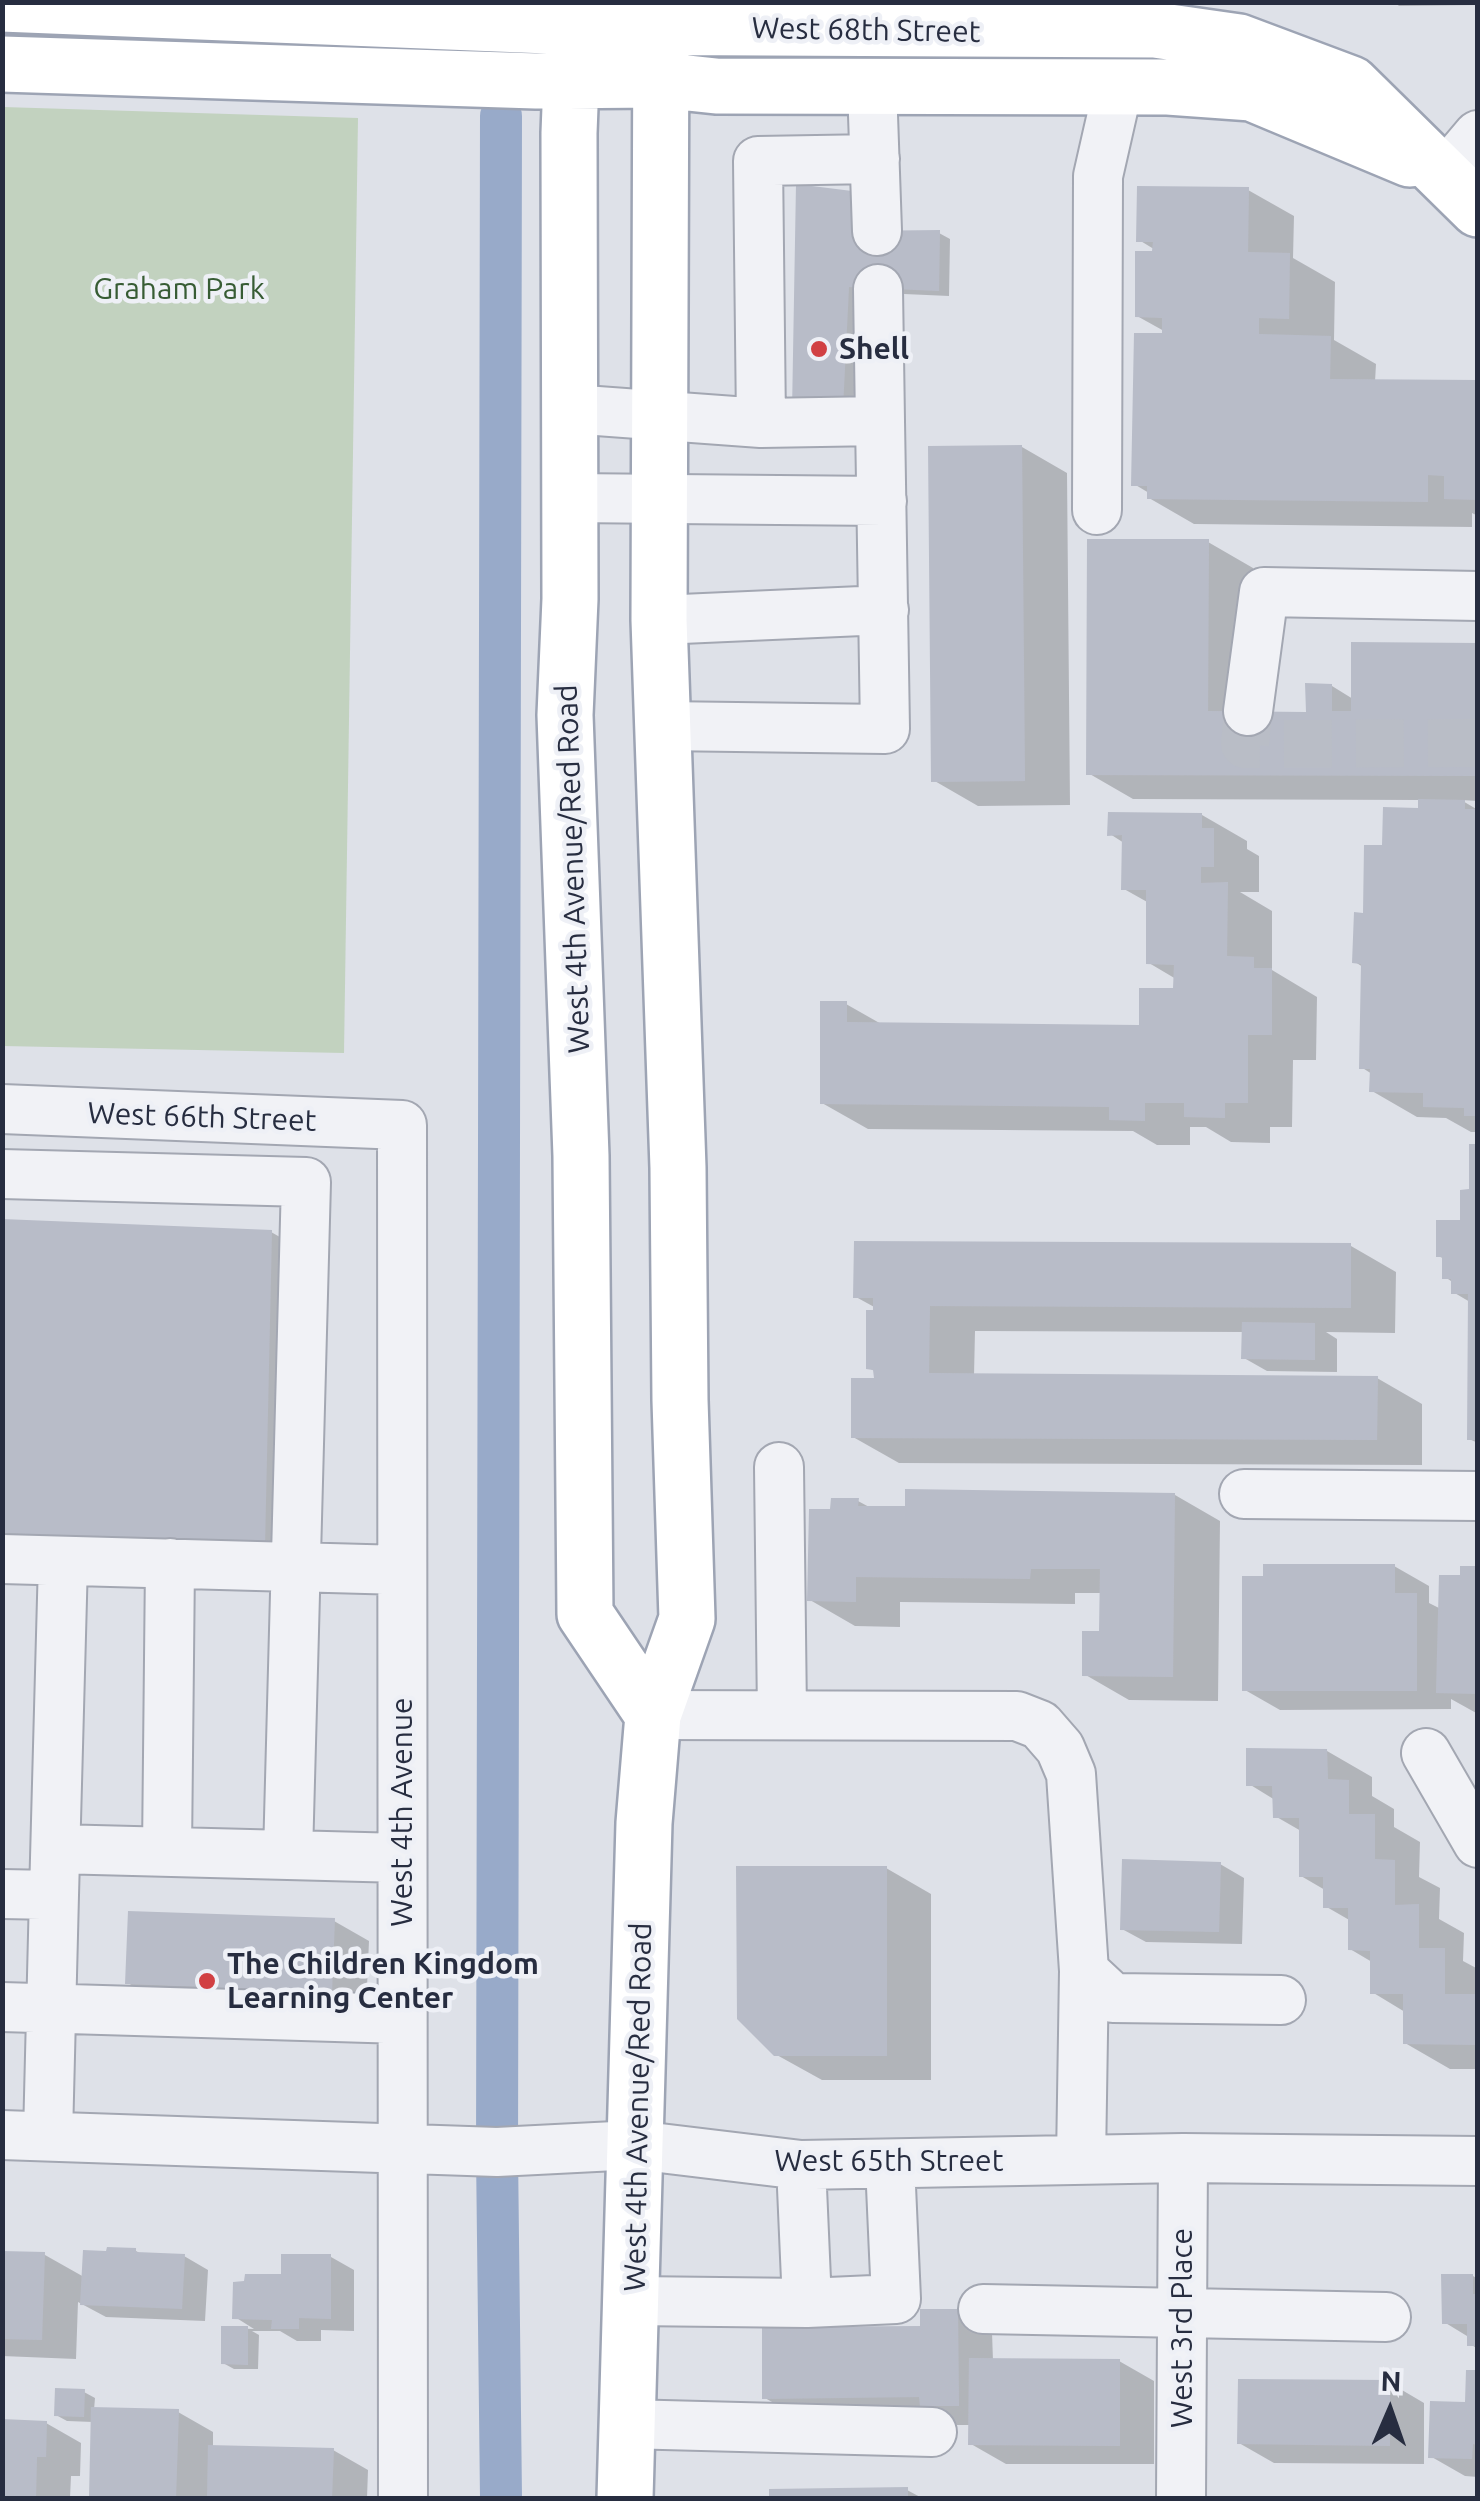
<!DOCTYPE html>
<style>
body{margin:0}
#map{position:relative;width:1480px;height:2501px;overflow:hidden;background:#dee1e8;font-family:Ubuntu,sans-serif}
canvas{display:block}
.frame{position:absolute;inset:0;border:5px solid #272d40;pointer-events:none}
.north{position:absolute;left:1340px;top:2361px;width:100px;height:100px;-webkit-text-stroke:8px #eef0f6;paint-order:stroke;rotate:2deg;font-size:28px;font-weight:700;line-height:40px;text-align:center;color:#272d40}
.north::after{content:'';display:block;margin:auto;width:35px;height:45px;background:#272d40;clip-path:polygon(50% 0,100% 100%,50% 72%,0 100%)}
</style>
<div id="map">
<canvas width="1480" height="2501"></canvas>
<div class="frame"></div>
<div class="north">N</div>
</div>
<script>
const ctx = document.querySelector('canvas').getContext('2d');
ctx.lineJoin = 'round';
function paint(path, color) { ctx.fillStyle = color; ctx.fill(path, 'evenodd'); }
const poly = rows => new Path2D(rows.map(r => 'M' + r).join(''));
function stroke(path, color, width, dash) { ctx.strokeStyle = color; ctx.lineWidth = width; ctx.lineCap = dash ? 'butt' : 'round'; ctx.setLineDash(dash || []); ctx.stroke(path); }
function write(font, color, halo, rows, align = 'center') {
  ctx.font = font + ' Ubuntu,sans-serif'; ctx.lineWidth = 9; ctx.setLineDash([]); ctx.textBaseline = 'middle'; ctx.strokeStyle = halo; ctx.fillStyle = color; for (const [text, x, y, turn = 0] of rows) {
    ctx.save(); ctx.translate(x, y); ctx.rotate((+turn || 0) * Math.PI / 180); ctx.textAlign = isNaN(turn) ? turn : align; if (halo) ctx.strokeText(text, 0, 0); ctx.fillText(text, 0, 0); ctx.restore();
  }
}
paint(poly([
 [3,107,358,118,344,1053,3,1046]
]), '#c2d2bf');
paint(poly([
 [1394,2,1478,2,1478,5,1399,6],
 [1248,190,1294,216,1293,258,1335,282,1334,340,1376,364,1375,382,1478,383,1478,516,1472,513,1472,527,1194,524,1149,498,1149,493,1134,484,1164,336,1164,331,1137,316,1162,254,1139,240],
 [865,233,939,233,950,239,949,296,859,292,853,413,805,415],
 [1022,447,1067,473,1070,805,978,806,933,780],
 [1208,542,1253,568,1253,714,1308,714,1332,686,1353,699,1478,645,1478,801,1461,800,1478,810,1478,1132,1471,1132,1446,1118,1417,1117,1372,1091,1372,1074,1361,1067,1363,967,1355,962,1365,915,1384,848,1421,811,1420,800,1133,799,1088,773],
 [1202,815,1247,841,1247,849,1259,856,1259,892,1240,892,1272,911,1272,970,1317,997,1316,1060,1293,1060,1292,1127,1270,1127,1270,1143,1231,1142,1206,1127,1190,1127,1190,1145,1157,1145,1133,1131,868,1129,822,1103,846,1004,883,1025,1141,1027,1176,991,1176,979,1149,963,1149,903,1124,889,1124,843,1110,834],
 [1478,1147,1478,1443,1469,1439,1470,1302,1453,1292,1454,1283,1445,1277,1445,1259,1438,1256,1462,1223,1472,1192],
 [2,1222,271,1232,317,1258,309,1569,2,1543],
 [1351,1246,1396,1272,1395,1333,1326,1332,1337,1339,1337,1372,1267,1371,1244,1358,1244,1332,975,1331,974,1376,1377,1378,1422,1404,1422,1465,899,1463,853,1437,876,1381,876,1372,869,1368,876,1308,856,1297],
 [1175,1495,1220,1521,1218,1701,1129,1700,1084,1674,1101,1633,1102,1593,1075,1593,1075,1604,900,1602,900,1627,855,1626,810,1600,833,1511,858,1501,871,1508],
 [1394,1566,1429,1586,1429,1603,1441,1609,1462,1578,1478,1569,1478,1714,1451,1699,1451,1709,1280,1710,1245,1690],
 [1327,1751,1372,1777,1372,1796,1394,1809,1394,1827,1420,1842,1419,1877,1440,1888,1439,1919,1464,1933,1463,1961,1478,1969,1478,2069,1450,2069,1405,2043,1405,2012,1372,1992,1372,1962,1350,1949,1351,1921,1325,1906,1325,1890,1301,1876,1301,1831,1275,1816,1275,1800,1249,1784],
 [1220,1864,1244,1878,1242,1944,1146,1942,1122,1929],
 [886,1868,931,1894,931,2080,822,2080,775,2054],
 [334,1921,369,1941,366,2010,162,2003,128,1983],
 [136,2251,143,2255,184,2256,208,2270,205,2321,106,2317,78,2302,76,2359,2,2356,2,2253,45,2255,84,2277],
 [331,2257,354,2270,354,2331,321,2330,321,2341,297,2341,280,2331,252,2331,259,2335,258,2369,234,2369,223,2363,223,2328,254,2329,235,2317,283,2276],
 [1473,2276,1478,2279,1478,2349,1470,2344,1467,2336,1444,2322],
 [958,2312,992,2332,993,2361,1119,2361,1154,2381,1154,2464,1006,2464,971,2444,971,2425,957,2425,942,2416,800,2418,765,2398],
 [1478,2373,1478,2477,1465,2476,1430,2456,1467,2405],
 [1390,2383,1424,2403,1424,2464,1274,2463,1239,2443],
 [84,2392,95,2398,94,2410,178,2412,213,2432,213,2447,333,2450,368,2470,367,2498,92,2498,93,2422,67,2421,56,2415],
 [2,2422,46,2423,81,2443,80,2476,71,2476,70,2498,2,2498],
 [907,2490,922,2498,772,2498,772,2492]
]), '#0003');
stroke(poly([
 [501,2498,497,2152,501,116]
]), '#98aac9', 42);
paint(poly([
 [796,184,852,191,855,231,940,230,939,291,849,287,843,408,792,411],
 [1137,186,1249,187,1248,252,1290,253,1289,319,1259,318,1259,334,1331,336,1330,379,1478,380,1478,500,1444,499,1444,476,1428,475,1428,502,1147,499,1147,486,1131,486,1134,333,1162,333,1162,318,1135,317,1135,251,1152,251,1153,242,1136,242],
 [1022,445,1025,781,931,782,928,446],
 [1087,539,1209,539,1208,711,1306,712,1305,683,1332,684,1332,711,1351,711,1351,642,1478,643,1478,776,1086,775],
 [1418,799,1465,800,1465,809,1478,809,1478,1116,1464,1116,1464,1108,1423,1107,1423,1093,1369,1092,1370,1069,1359,1069,1361,964,1352,963,1354,912,1363,913,1364,845,1382,845,1383,807,1418,808],
 [1108,812,1202,813,1202,828,1214,828,1214,867,1201,867,1201,883,1228,882,1227,956,1254,957,1254,968,1272,968,1272,1035,1248,1035,1248,1103,1225,1103,1225,1118,1184,1117,1184,1103,1145,1103,1145,1121,1109,1120,1109,1107,820,1104,820,1001,847,1001,847,1022,1139,1025,1139,988,1173,988,1174,965,1146,964,1146,890,1121,890,1122,835,1107,836],
 [1469,1144,1478,1144,1478,1440,1467,1440,1468,1294,1451,1294,1451,1279,1442,1279,1442,1257,1436,1257,1436,1220,1460,1220,1460,1190,1469,1189],
 [2,1219,272,1230,265,1544,2,1533],
 [854,1241,1351,1243,1351,1308,930,1306,929,1373,1378,1376,1377,1440,851,1438,851,1378,874,1378,873,1370,866,1369,866,1310,873,1310,873,1298,853,1298],
 [1242,1322,1315,1323,1315,1360,1241,1359],
 [905,1489,1175,1493,1173,1677,1082,1676,1082,1631,1099,1631,1100,1569,1031,1569,1030,1579,856,1577,856,1602,807,1601,809,1509,830,1509,831,1498,859,1498,858,1506,905,1506],
 [1263,1564,1395,1564,1395,1593,1417,1593,1417,1691,1242,1691,1242,1576,1263,1576],
 [1460,1566,1478,1566,1478,1694,1436,1693,1439,1575,1460,1575],
 [1246,1748,1327,1749,1328,1779,1349,1780,1349,1814,1375,1814,1375,1859,1395,1860,1395,1905,1419,1904,1419,1948,1445,1948,1445,1994,1478,1994,1478,2045,1403,2044,1403,1994,1370,1994,1370,1951,1348,1950,1348,1908,1323,1908,1323,1877,1299,1877,1299,1818,1273,1818,1272,1786,1246,1786],
 [1122,1859,1221,1862,1219,1932,1120,1930],
 [736,1866,887,1866,887,2056,774,2056,737,2019],
 [128,1911,335,1918,332,1992,125,1984],
 [107,2247,136,2248,136,2252,185,2254,182,2309,80,2305,83,2250,106,2251],
 [2,2251,45,2252,42,2340,2,2339],
 [281,2254,331,2254,331,2319,299,2318,299,2329,271,2329,272,2320,232,2319,233,2282,244,2281,245,2274,281,2274],
 [1441,2274,1473,2274,1473,2294,1478,2294,1478,2346,1467,2346,1467,2324,1442,2324],
 [920,2309,958,2309,959,2406,920,2406,919,2397,762,2399,762,2327,920,2326],
 [221,2326,248,2326,248,2365,221,2364],
 [969,2358,1120,2359,1120,2446,968,2445],
 [1466,2370,1478,2370,1478,2445,1473,2444,1472,2459,1428,2458,1430,2401,1465,2402],
 [1238,2379,1390,2380,1390,2446,1237,2444],
 [55,2388,85,2389,84,2417,54,2416],
 [91,2407,179,2409,176,2498,89,2498],
 [2,2419,47,2421,46,2457,37,2457,36,2498,2,2498],
 [208,2445,334,2448,332,2498,207,2498],
 [908,2487,908,2498,769,2498,769,2489]
]), '#b8bcc8');
stroke(poly([
 [1248,711,1245,744,1478,743]
]), '#b9bdc6', 48, [48, 24]);
const minor = poly([
 [872,86,877,231],
 [1445,174,1478,135],
 [878,289,880,421],
 [570,409,761,423,880,421,885,729,662,726],
 [761,423,758,161,875,159],
 [570,498,882,501],
 [1097,510,1098,176,1118,88],
 [659,620,884,610],
 [1248,711,1264,592,1478,596],
 [2,1109,402,1125,403,2498],
 [2,1174,306,1182,288,1855,402,1858],
 [779,1467,782,1714],
 [1244,1494,1478,1496],
 [2,1559,402,1570],
 [653,1715,1017,1716,1040,1725,1060,1748,1071,1774,1084,1971,1113,1998,1281,2000],
 [1426,1753,1478,1843],
 [56,1849,288,1855],
 [167,1851,170,1563],
 [2,1894,54,1895,63,1561],
 [2,2007,402,2019],
 [2,2135,497,2152,635,2145,801,2165,1183,2158,1478,2161],
 [48,2136,54,1895],
 [1081,2160,1084,1971],
 [801,2165,807,2303],
 [633,2301,807,2303,896,2299,890,2164],
 [983,2309,1386,2317],
 [625,2424,932,2432],
 [1181,2498,1183,2158]
]);
const major = poly([
 [574,2,569,133,570,599,565,715,581,1156,585,1614,653,1715],
 [2,4,573,27,1155,30,1239,42,1351,84,1478,209],
 [2,64,536,81,660,80,716,86,1168,87,1252,93,1410,159],
 [625,2498,644,1823,653,1715,687,1619,680,1400,678,1168,659,620,661,2]
]);
stroke(minor, '#a3a7b2', 52);
stroke(major, '#9da4b4', 60);
stroke(minor, '#f1f2f6', 48);
stroke(major, '#fff', 55);
for (const [x, y, r, color] of [
 [819,349,10,"#d14043"],
 [207,1981,10,"#d14043"]
]) { const dot = new Path2D(); dot.arc(x, y, r, 0, 2 * Math.PI); ctx.fillStyle = color; ctx.fill(dot); stroke(dot, '#eef0f6', 4); }
write('30px', '#272d40', '#eef0f6', [
 ["West 68th Street",866,30,1],
 ["West 4th Avenue/Red Road",573,869,-92],
 ["West 66th Street",202,1117,2],
 ["West 4th Avenue",402,1812,-90],
 ["West 4th Avenue/Red Road",638,2107,-89],
 ["West 65th Street",889,2161],
 ["West 3rd Place",1182,2328,-90]
]);
write('30px', '#375c34', '#eef0f6', [
 ["Graham Park",179,289]
]);
write('bold 30px', '#272d40', '#eef0f6', [
 ["Shell",839,349],
 ["The Children Kingdom",227,1964],
 ["Learning Center",227,1998]
], 'left');
</script>
